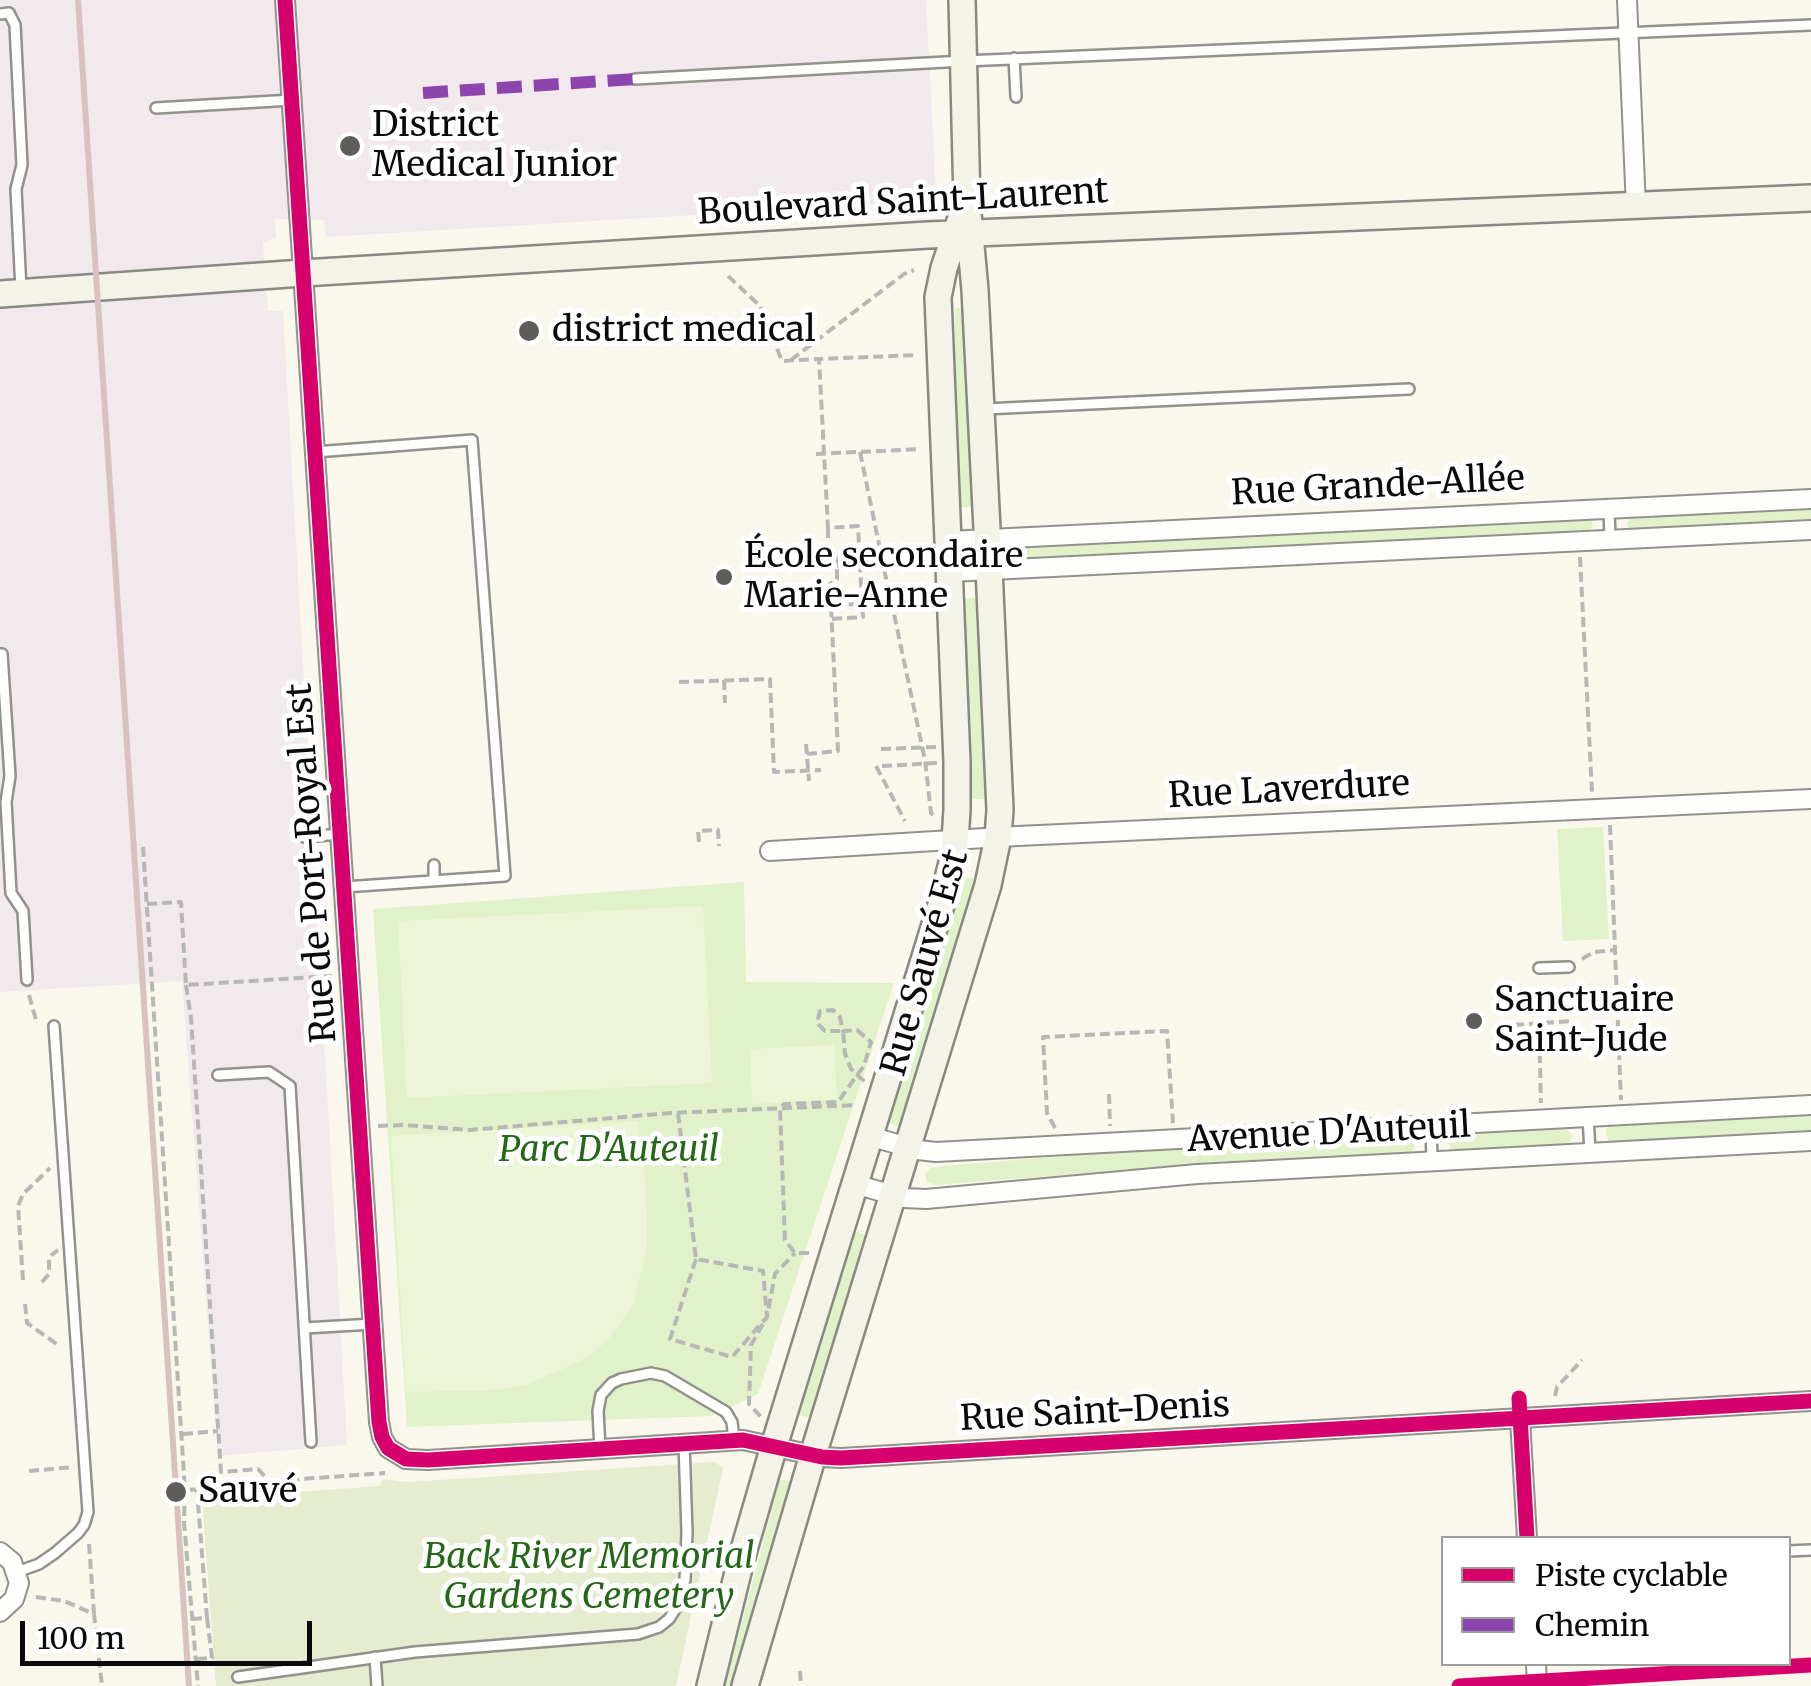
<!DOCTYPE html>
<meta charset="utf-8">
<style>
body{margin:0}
#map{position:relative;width:1811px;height:1686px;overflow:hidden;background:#faf8ed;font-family:Merriweather,serif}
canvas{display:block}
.legend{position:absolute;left:1441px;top:1536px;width:350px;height:130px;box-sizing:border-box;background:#fff;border:2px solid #9d9d9d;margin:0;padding:12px 18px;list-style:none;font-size:30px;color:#0a0a0a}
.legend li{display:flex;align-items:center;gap:20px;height:50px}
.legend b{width:50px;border:2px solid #9d9d9d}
.scale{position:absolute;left:20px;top:1621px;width:292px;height:45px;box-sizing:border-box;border:5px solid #0a0a0a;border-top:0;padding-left:12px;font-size:30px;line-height:35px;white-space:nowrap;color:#0a0a0a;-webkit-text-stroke:8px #fff;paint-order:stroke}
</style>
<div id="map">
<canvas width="1811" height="1686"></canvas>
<ul class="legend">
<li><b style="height:12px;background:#d6006c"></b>Piste cyclable</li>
<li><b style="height:12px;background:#8e44ad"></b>Chemin</li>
</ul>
<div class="scale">100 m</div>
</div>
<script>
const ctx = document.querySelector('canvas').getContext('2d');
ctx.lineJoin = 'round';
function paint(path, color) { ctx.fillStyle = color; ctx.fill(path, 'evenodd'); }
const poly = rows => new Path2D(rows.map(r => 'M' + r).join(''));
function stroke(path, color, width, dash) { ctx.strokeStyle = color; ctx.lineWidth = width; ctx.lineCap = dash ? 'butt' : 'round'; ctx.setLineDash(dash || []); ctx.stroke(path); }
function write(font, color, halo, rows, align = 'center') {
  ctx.font = font + ' Merriweather,serif'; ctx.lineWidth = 10; ctx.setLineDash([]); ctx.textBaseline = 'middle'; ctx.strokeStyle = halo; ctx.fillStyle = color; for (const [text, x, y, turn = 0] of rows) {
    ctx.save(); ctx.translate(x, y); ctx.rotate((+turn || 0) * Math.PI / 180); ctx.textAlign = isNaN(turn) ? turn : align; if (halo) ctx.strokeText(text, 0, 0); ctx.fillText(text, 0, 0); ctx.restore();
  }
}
paint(poly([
 [0,0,926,0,936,192,929,201,326,237,324,220,275,219,276,237,263,243,268,311,283,311,347,1445,218,1456,182,981,0,992]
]), '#f1e9ec');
paint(poly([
 [955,308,963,308,972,507,959,507,954,400],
 [1811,507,1811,521,1634,529,1628,527,1627,523,1630,517,1634,515],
 [1588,518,1593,523,1591,529,1586,532,1015,559,1014,545],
 [976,598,983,731,986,799,972,799,963,599],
 [1603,827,1609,939,1563,941,1557,829],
 [963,876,976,879,900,1127,887,1123],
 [744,882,746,982,894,983,758,1394,712,1416,407,1427,373,909],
 [1811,1113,1811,1132,1615,1142,1608,1140,1606,1132,1607,1128,1617,1123],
 [1565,1127,1572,1135,1570,1142,1564,1146,1458,1150,1450,1148,1447,1139,1454,1133],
 [1405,1135,1410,1136,1415,1144,1414,1149,1407,1154,1177,1166,935,1185,927,1182,925,1174,930,1168,942,1166,1174,1147],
 [854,1231,866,1235,810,1418,797,1414],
 [780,1479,790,1482,730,1686,725,1686]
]), '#e1f2ca');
paint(poly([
 [715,1462,723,1468,676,1686,216,1686,202,1499,380,1486,382,1479,409,1482]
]), '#e5ecd0');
paint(poly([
 [703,906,712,1083,407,1098,398,921],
 [834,1045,837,1099,752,1104,750,1049],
 [638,1121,646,1184,647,1248,634,1301,626,1316,607,1341,585,1359,526,1385,493,1390,406,1392,391,1136]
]), '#ecf5d5');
const lane = poly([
 [0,14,9,13,15,25,22,165,16,189,21,290],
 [1014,58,1016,97],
 [635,79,964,61,1811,25],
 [156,108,292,100],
 [984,409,1409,389],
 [315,452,472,440,505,876,344,887],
 [1609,509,1610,539],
 [0,654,2,654,10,776,6,802,11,893,23,911,27,980],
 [304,837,341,834],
 [434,865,434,881],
 [1539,968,1569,967],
 [218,1075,269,1072,290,1086,311,1442],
 [1588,1116,1590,1152],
 [1431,1125,1432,1160],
 [305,1328,373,1324],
 [600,1449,598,1411,601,1395,612,1383,621,1379,651,1373,665,1376,726,1412,732,1422,734,1440],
 [1788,1551,1811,1550],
 [17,1572,39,1564,55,1553,78,1533,84,1525,88,1512,54,1026],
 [375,1657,377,1686],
 [238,1677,415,1652,638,1634,659,1627,669,1619,676,1608,685,1580,687,1533,684,1443]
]);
const street = poly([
 [285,0,379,1422,382,1437,388,1448,406,1459,428,1460,743,1440,822,1457,841,1458,1811,1401],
 [1627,0,1636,207],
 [948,541,1811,499],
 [950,572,1811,530],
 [770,851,1018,836,1811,799],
 [869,1136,918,1150,936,1152,1811,1105],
 [854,1184,904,1198,926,1199,1197,1174,1811,1141],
 [1520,1419,1527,1538],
 [0,1552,12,1562,19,1583,14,1599,0,1612],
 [1536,1664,1537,1686]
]);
const secondary = poly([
 [0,294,303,273,928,235,1811,198],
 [710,1686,741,1560,774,1446,942,902,954,855,957,810,957,762,938,297,944,268,960,221],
 [745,1686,813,1455,988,885,998,837,1000,810,989,569,975,290,967,202,962,0]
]);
stroke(lane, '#92918c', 14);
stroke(street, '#92918c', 22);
stroke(secondary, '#898883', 30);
stroke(poly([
 [728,276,760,306,782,361,819,359],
 [791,360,904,274,914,270],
 [860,452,887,583],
 [816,454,921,449],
 [828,528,828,547,835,552,837,566,837,579,830,584,831,605],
 [1580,557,1592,792],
 [822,567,926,561],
 [891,600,925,760,931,813,934,816],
 [832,619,863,617,862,604],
 [724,680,725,703],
 [679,682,770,679,774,772,821,770],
 [806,744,809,781],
 [881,749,936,747],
 [807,754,838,751,831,605,862,604,858,526,828,528,819,359,917,355],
 [876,766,905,821],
 [882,766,938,763],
 [1610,825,1621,1100],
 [699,842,698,831,718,830,719,846],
 [143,847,185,1490,225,1488,232,1484,385,1473],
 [147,904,181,902,186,985,332,976],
 [1582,959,1594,952,1615,950],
 [186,985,191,1018,221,1472,258,1469,270,1482],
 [29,995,36,1020,40,1020],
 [1539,1023,1541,1103],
 [1514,1025,1573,1021],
 [1109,1094,1110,1126],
 [678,1113,696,1259,763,1271,767,1317,775,1274,795,1253],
 [378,1126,403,1125,470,1130,670,1113,857,1105],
 [1055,1128,1047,1113,1043,1037,1167,1031,1173,1123],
 [809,1253,795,1253,785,1240,780,1109,784,1104,838,1102,857,1075,864,1066,871,1042,857,1030,843,1031,840,1017,833,1010,820,1011,817,1023,825,1031,843,1031,845,1054,851,1069,857,1075,863,1080,862,1081],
 [696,1259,670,1339,732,1357,767,1317,751,1345,749,1404,761,1417],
 [23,1280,18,1206,23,1194,50,1168],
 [42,1282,49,1274,49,1257,58,1250],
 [25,1304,27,1323,58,1345,61,1345],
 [1555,1396,1557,1387,1582,1360],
 [183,1434,218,1431],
 [29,1471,74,1467],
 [185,1491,184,1522,198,1686],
 [89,1544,94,1614],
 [36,1597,64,1601,94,1614,102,1686],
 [192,1619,207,1618,197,1490],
 [197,1659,212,1658,207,1618],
 [800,1671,801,1686]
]), '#b7b7b5', 4, [10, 5]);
stroke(lane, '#fefefc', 9);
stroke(street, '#fefefc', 18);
stroke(secondary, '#f4f3e7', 25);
stroke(poly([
 [78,0,189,1686]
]), '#d8c2c1', 6);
stroke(poly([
 [423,93,635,79]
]), '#8e44ad', 12, [25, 12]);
stroke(poly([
 [285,0,379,1422,382,1437,388,1448,406,1459,428,1460,743,1440,822,1457,841,1458,1811,1401],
 [1519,1398,1527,1538],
 [1459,1686,1811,1665]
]), '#d6006c', 15);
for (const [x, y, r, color] of [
 [350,146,12,"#5e5d59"],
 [529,331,12,"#5e5d59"],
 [724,577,10,"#5e5d59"],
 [1474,1021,10,"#5e5d59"],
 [176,1492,12,"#5e5d59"]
]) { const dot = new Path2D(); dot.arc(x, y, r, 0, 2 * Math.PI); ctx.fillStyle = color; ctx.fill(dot); stroke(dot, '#fff', 4); }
write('35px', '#0a0a0a', '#fff', [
 ["District",372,126],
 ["Medical Junior",372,166],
 ["district medical",552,331],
 ["École secondaire",744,557],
 ["Marie-Anne",744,597],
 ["Sanctuaire",1494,1001],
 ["Saint-Jude",1494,1041],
 ["Sauvé",198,1492]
], 'left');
write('35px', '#0a0a0a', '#fff', [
 ["Boulevard Saint-Laurent",903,203,-3],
 ["Rue Grande-Allée",1378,487,-3],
 ["Rue Laverdure",1289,791,-3],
 ["Rue de Port-Royal Est",313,863,-94],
 ["Rue Sauvé Est",926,963,-74],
 ["Avenue D'Auteuil",1329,1134,-3],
 ["Rue Saint-Denis",1095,1413,-3]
]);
write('italic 35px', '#246716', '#fff', [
 ["Parc D'Auteuil",609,1151],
 ["Back River Memorial",589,1558],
 ["Gardens Cemetery",589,1598]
]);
</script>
